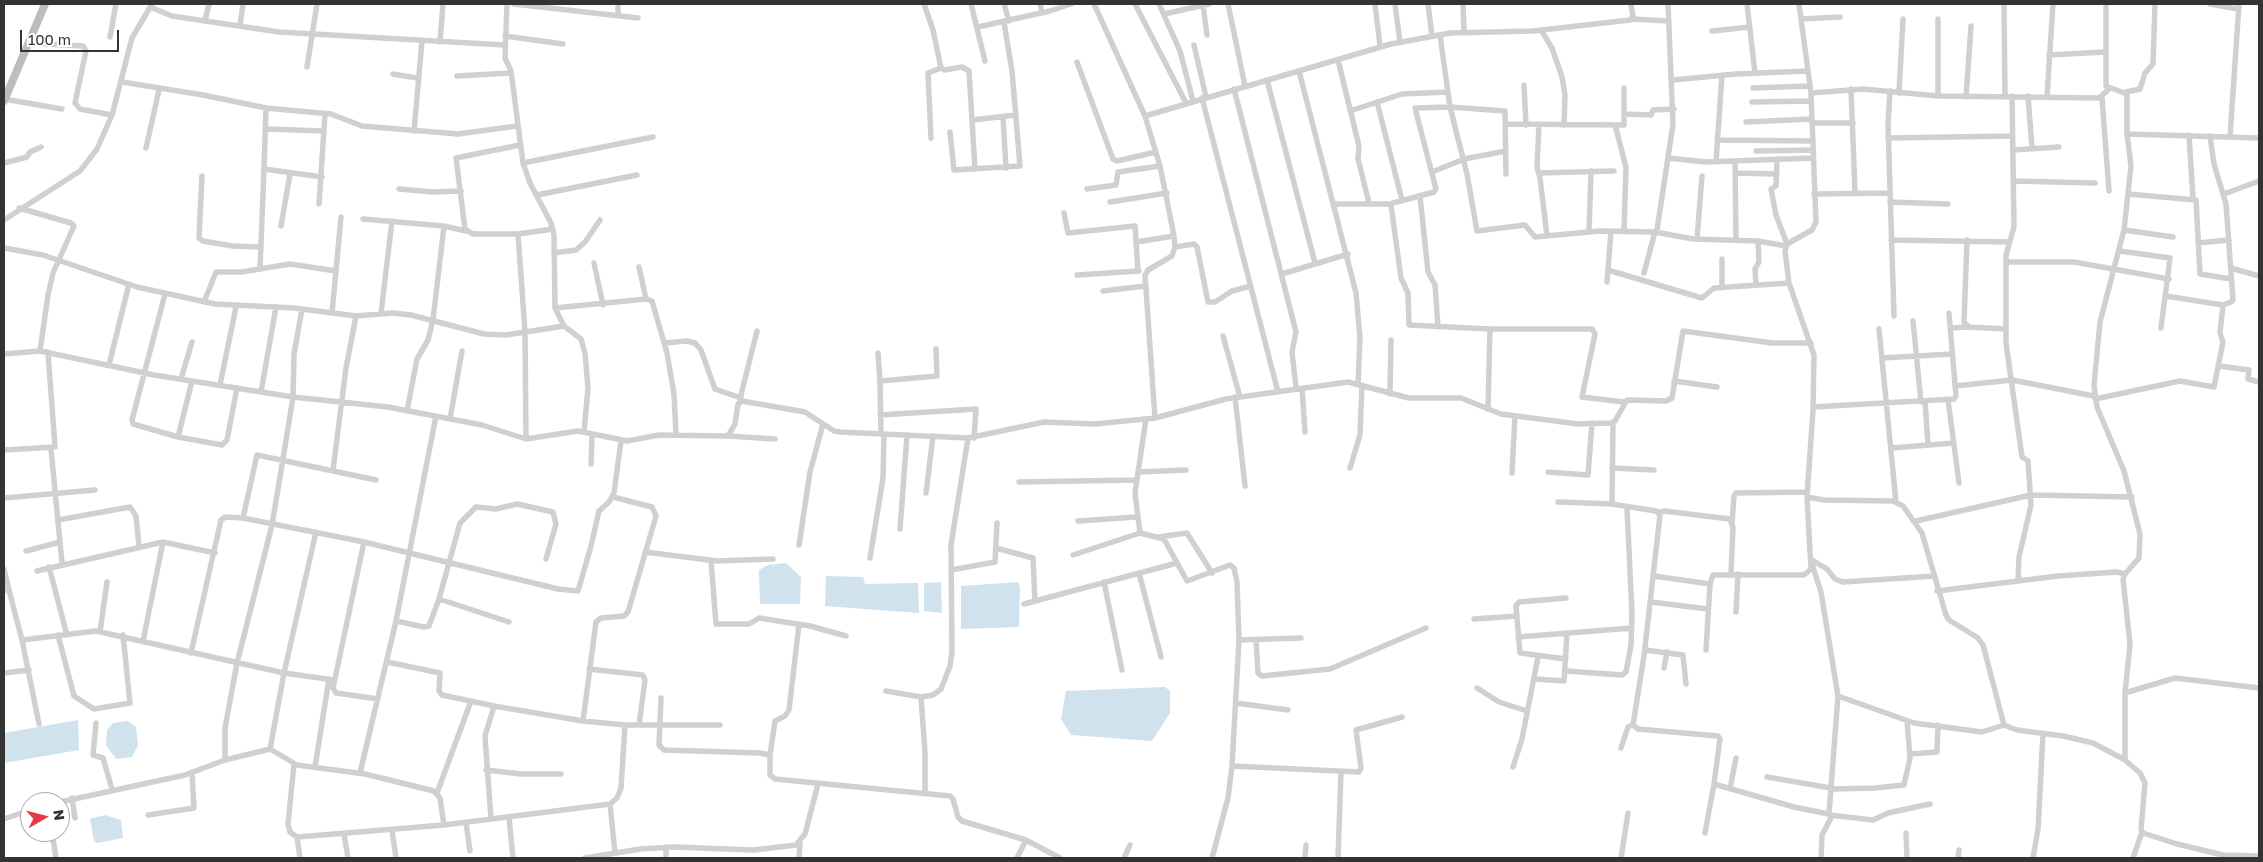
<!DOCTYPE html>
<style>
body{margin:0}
#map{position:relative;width:2263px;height:862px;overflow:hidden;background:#fff;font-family:"Golos Text",sans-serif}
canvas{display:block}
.frame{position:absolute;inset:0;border:5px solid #333;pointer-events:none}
.north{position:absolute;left:20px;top:792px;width:50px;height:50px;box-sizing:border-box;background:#fff;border:1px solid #adadad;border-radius:50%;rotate:82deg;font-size:14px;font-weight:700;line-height:20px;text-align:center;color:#333}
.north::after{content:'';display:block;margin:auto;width:18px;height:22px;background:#e63946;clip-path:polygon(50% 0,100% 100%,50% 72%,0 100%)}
.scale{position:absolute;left:20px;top:30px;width:99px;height:22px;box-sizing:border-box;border:2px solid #333;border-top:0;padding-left:6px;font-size:15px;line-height:18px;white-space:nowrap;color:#333;-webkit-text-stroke:4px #fff;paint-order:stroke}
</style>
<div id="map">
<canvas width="2263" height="862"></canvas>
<div class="frame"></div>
<div class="north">N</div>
<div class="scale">100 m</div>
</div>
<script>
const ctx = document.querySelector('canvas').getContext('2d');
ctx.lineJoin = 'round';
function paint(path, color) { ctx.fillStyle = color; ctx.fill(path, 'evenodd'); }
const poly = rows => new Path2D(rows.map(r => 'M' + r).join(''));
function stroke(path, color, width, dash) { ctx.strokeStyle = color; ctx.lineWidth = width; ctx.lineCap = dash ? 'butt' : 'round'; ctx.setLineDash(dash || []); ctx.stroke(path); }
paint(poly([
 [786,563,801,577,800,604,760,604,759,570,768,565],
 [826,576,863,577,865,584,918,583,919,613,825,606],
 [941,582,942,613,924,611,924,583],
 [1018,582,1020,588,1019,627,961,629,961,586],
 [1165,687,1170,691,1170,713,1152,741,1071,735,1061,719,1066,691],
 [78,720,79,750,4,763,4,733],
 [128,721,136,727,138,745,132,757,116,759,106,745,107,730,113,723],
 [105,815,121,820,123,838,97,843,94,841,90,819]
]), '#cfe2ee');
stroke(poly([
 [507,4,505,58,511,71,523,163,530,183,551,223,554,235,555,308,564,326,581,339,585,353,588,388,584,432],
 [514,4,638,18],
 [924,4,933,30,941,68,945,70,962,67,969,71,975,169],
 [971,4,985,61],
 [1004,4,1009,21],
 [1040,4,1042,13],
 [1094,4,1145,116,1160,166,1174,236,1175,247,1172,256,1148,270,1145,275,1155,418],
 [1135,4,1186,103],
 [1159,4,1180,51,1193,101],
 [1228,4,1245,86],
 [1375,4,1380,46],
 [1395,4,1400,42],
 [1428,4,1432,36],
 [1463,4,1464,32],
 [1747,4,1755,73],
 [1799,4,1811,93,1816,222,1812,230,1787,244,1785,251,1789,283,1814,355,1813,410,1807,497,1824,500,1893,501,1903,506,1922,533,1946,615,1949,620,1978,638,1983,645,2004,725,2017,730,2063,736,2093,743,2125,760,2140,773,2145,783,2141,829,2143,833,2177,844,2223,855,2259,856],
 [2004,4,2005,96],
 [2106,4,2106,86,2127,94,2127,134,2131,166,2124,230,2100,322,2094,385,2097,407,2124,471,2140,534,2139,558,2125,574,2123,579,2130,644,2125,693,2125,760],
 [2210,4,2238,9],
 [1203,5,1207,35],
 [150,7,172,16,279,32,504,45],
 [1164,14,1209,4],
 [618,15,618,4],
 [1632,19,1668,21],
 [1801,19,1840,17],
 [1938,19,1938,96],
 [205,21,209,4],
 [240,26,243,4],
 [978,27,1050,11,1071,4],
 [1541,30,1552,48,1562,77,1565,95,1564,125],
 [1712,31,1750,27],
 [1440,35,1450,107,1467,174,1477,231,1525,225,1535,237,1600,231,1655,232,1657,230,1673,124,1668,4],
 [505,36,563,44],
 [110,37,116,4],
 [440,42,443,4],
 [29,43,83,46,86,51,75,103,80,109,112,115],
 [1194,45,1206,97],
 [2049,55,2105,52],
 [1338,60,1359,146,1358,159,1369,203],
 [1077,62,1113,159,1117,161,1156,152],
 [307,67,317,4],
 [1299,71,1356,293,1360,338,1358,384],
 [393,74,417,78],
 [457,76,511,73],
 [1267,80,1315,263],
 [1673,80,1736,74,1807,71],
 [122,82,203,95,266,108,331,114,362,126,458,134,517,126],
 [1524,85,1526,125],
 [1753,88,1810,86],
 [1234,89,1296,332,1292,352,1296,388],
 [1851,89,1855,193],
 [1890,91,1888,124,1894,316],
 [2126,92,2140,89,2145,73,2153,64,2155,4],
 [1811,93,1863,89,1938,96,2099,98,2109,89],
 [1899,93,1903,19],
 [2012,96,2014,227,2006,255,2006,343,2022,457,2028,461,2031,505,2019,557,2018,581],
 [2028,96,2032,148],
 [1966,97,1971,26],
 [2047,97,2053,4],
 [1202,98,1278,392],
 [2102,98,2109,191],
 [4,99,62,109],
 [1377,102,1402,200],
 [1752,102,1811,101],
 [266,108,264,169,322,177],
 [1350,111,1402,94,1448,92],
 [1624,114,1651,115,1653,110,1674,109],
 [1145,116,1391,44,1450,33,1533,31,1630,20,1633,16,1631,4],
 [1003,117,1006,168],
 [972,120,1016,115],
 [1746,122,1812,119],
 [1812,123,1853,123],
 [1506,124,1624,125,1624,88],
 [1539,125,1537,167,1540,178,1547,236],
 [1615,125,1626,167,1624,231],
 [265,129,324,131],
 [414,131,422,41],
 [950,132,954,170,1020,166,1012,71,1004,22],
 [2127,134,2259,138],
 [2189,135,2193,198],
 [2230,137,2239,4],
 [931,138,928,73,941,68],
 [1888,138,2012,136],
 [1717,140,1813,141],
 [520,145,456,158,465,229,473,234,518,234,553,229],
 [146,148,159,90],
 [2013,150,2059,147],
 [1756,151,1813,150],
 [1668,158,1706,162,1813,158],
 [1464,159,1506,151],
 [1777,159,1776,186,1771,189,1776,215,1787,244],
 [1735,161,1736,240],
 [1716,162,1722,75],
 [4,163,27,157,30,152,41,147],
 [523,163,653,137],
 [1432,172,1464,159],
 [1539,173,1614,171],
 [1735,173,1777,174],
 [1506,174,1505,111,1450,107,1415,108,1436,189,1434,192,1393,203,1391,205,1401,278,1408,293,1409,325,1490,329,1592,329,1595,334,1582,397,1624,402],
 [202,176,199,238,203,241,233,246,260,247],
 [2013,181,2095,183],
 [399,189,433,192,461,191],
 [1087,189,1116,185,1118,172,1160,166],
 [1814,194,1890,193],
 [2128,194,2196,200,2200,274,2231,279],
 [2224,194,2259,181],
 [537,195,637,175],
 [1420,196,1428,272,1435,285,1438,327],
 [1110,202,1167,193],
 [1890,202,1948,204],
 [319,204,325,114],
 [1335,204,1391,204],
 [19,208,71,223,74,226,53,273,48,295,40,351],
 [1064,213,1068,233,1135,226,1138,271],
 [363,219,444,226],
 [4,220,80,171,97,149,112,115,132,38,152,4],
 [281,226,290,174],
 [2124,230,2173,237],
 [1589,232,1591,171],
 [518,234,525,332,526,439],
 [1697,239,1702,176],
 [1891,240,2010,242],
 [1967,240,1964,322,1969,327,2006,329],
 [1136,242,1174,236],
 [2198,243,2229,240],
 [1175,247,1194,244,1197,247,1208,302,1215,302,1232,291,1251,286],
 [4,248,43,255,137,287,215,304,294,308,356,316,392,313,411,315,484,334,506,335,564,326],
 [2120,251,2170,258,2161,328],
 [554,253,576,250,585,242,600,220],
 [2006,262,2074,262,2169,279],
 [594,263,603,305],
 [639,267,646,299],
 [260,268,264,169],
 [2231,268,2259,276],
 [1608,270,1702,298,1714,288,1789,283],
 [1644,273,1655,232,1693,239,1758,241,1786,246],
 [1282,274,1348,254],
 [1077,275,1139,271],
 [1607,282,1611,231],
 [1756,285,1755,269,1759,262,1758,241],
 [1722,288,1722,259],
 [1103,291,1145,286],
 [165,294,132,420,133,424,178,437,222,445,227,440,237,388],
 [2166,296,2223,305],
 [204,302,216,272,242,272,290,264,336,271],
 [555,308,646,299,652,301,667,353,674,394,676,434],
 [332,313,341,217],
 [381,313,392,221],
 [1913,321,1921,402],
 [1950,328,1968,327],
 [1879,329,1896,502],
 [1223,336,1240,397],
 [664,343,687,341,695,343,701,350,715,389,741,398],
 [878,353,880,381],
 [4,354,40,351,154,375,293,397,388,407,482,425,526,439,578,431,627,441,659,435,728,436,735,424,738,404,742,401,805,412,834,431,840,432,968,438,1044,422,1095,424,1155,418,1226,399,1348,382,1409,398,1461,398,1501,414,1578,424,1611,423,1615,421,1627,400,1666,401,1672,398,1683,331,1772,343,1811,343],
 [1882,358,1952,354],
 [109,365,129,284],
 [2219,366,2249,370,2248,379,2259,382],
 [181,379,192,342],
 [1674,381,1717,387],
 [220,385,236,307],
 [1955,386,2012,380,2094,396],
 [1302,388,1305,432],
 [261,392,276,307],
 [1390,394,1391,340],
 [1235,397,1245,486],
 [740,399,757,331],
 [2095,399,2180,381,2214,387,2223,342,2220,333,2223,305,2231,302,2233,300,2226,204,2214,164,2210,136],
 [1948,400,1959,483],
 [1925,401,1928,445],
 [1813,407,1954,399,1956,396,1949,313],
 [1488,409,1490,329],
 [407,411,417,359,428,340,433,320,444,226,466,231],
 [880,415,976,409,974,438],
 [450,419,462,351],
 [1146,419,1135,493,1140,533,1164,539,1187,581,1230,565,1234,568,1237,582,1239,640,1232,766,1228,798,1212,858],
 [1613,422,1612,504,1656,511,1660,515,1644,656,1633,725,1638,729,1718,736,1720,739,1714,784,1794,807,1829,814,1831,818,1822,835,1821,858],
 [881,434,880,381,937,376,936,349],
 [728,436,775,439],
 [178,437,192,381],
 [1891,448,1954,443],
 [51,449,62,563],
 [4,450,55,447,48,352],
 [591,464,592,436],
 [1350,468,1360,435,1362,385],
 [1612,468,1654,470],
 [333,470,346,368,356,316],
 [1138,472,1186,470],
 [1548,472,1588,475,1592,423],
 [1512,473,1515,416],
 [1019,482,1136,480],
 [926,493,933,436],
 [4,498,95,490],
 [1558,502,1612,504],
 [1660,512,1664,511,1730,519,1733,527,1731,574],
 [243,518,257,455,376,480],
 [58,520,130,507,136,516,139,546],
 [1078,521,1136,517],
 [1916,521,2031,495,2132,497],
 [1732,523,1734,496,1736,493,1806,492],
 [900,529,907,435],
 [1159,537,1187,533,1212,573],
 [799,545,810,472,823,424],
 [996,548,1033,558,1035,601],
 [26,551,60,542],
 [645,552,717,561,773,559],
 [1073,555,1140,533],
 [870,558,883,478,884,434],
 [711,560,716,624,749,624,759,618,810,626,846,636],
 [1812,560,1827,569,1835,579,1843,582,1934,576],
 [1812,564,1821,592,1838,696,1829,814],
 [49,567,67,635],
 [4,569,9,590],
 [951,570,995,562,997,523],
 [37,571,163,542,215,553],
 [1139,573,1161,657],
 [1654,576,1710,584],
 [1104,582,1122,670],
 [4,590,9,590,22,640,39,724],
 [1937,591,2058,576,2117,572,2125,574],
 [1566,598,1519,602,1516,606,1520,653,1566,659],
 [439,599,509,622],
 [1651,602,1708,609],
 [1024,604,1177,563],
 [1736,612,1738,574],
 [1474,619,1517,616],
 [396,621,424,627,429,626,439,599,460,523,476,507,496,509,517,504,553,512,556,524,546,559],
 [100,632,107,582],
 [58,635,74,696,94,709,130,703,123,635],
 [1518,637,1632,628],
 [22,640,96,631,284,673,334,680],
 [1239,640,1301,638],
 [1256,640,1258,673,1262,676,1330,669,1426,628],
 [143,641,163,542],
 [1645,650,1683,655,1686,684],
 [1706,650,1710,584,1713,575,1804,575,1811,569,1807,497],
 [191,653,221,520,225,517,243,518,364,542],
 [387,662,440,673,439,691,442,695,494,706,583,721,625,725,720,725],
 [1664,668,1667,652],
 [589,669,643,675,645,680,639,725],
 [1566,671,1622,675,1626,672,1631,645,1632,613,1627,508],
 [4,673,29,670],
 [1534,679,1564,681,1567,633],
 [1477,688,1499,702,1527,711],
 [886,691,921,697,933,695,941,689,950,666,952,652,951,545,968,438],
 [2125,693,2175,678,2259,688],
 [1838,696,1914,723,1982,732,2004,725],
 [921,697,925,753,925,792],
 [661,698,659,745,664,750,760,753,770,755,770,775,775,779,950,796,953,799,958,817,962,821,1026,840,1060,858],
 [378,699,336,693,333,688,364,542,558,589,578,591,591,546,599,511,609,502,614,493,621,441],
 [1236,703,1288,710],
 [583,721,596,622,601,618,624,616,628,612,656,516,652,507,613,497],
 [96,723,93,755,103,758,112,789],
 [1621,748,1628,727,1633,725],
 [270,749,297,765,365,774,434,791,440,798,444,825],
 [1910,754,1937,752,1938,725],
 [770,755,775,721,785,716,789,710,799,624],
 [225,760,225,728,237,663,272,525,283,459,293,397,294,354,302,309],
 [294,764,288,824,290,832,297,837,444,825,610,804,617,798,621,788,625,725],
 [1232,766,1359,772,1361,768,1356,730,1402,717],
 [315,767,329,679],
 [1513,767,1522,739,1538,657],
 [486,770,521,774,561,774],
 [360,773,396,621,436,416],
 [1767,777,1831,788],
 [1730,789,1736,758],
 [1831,789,1875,788,1904,785,1910,758,1907,721],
 [437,793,471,701],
 [72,798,75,818],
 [60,802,185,775,225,760,270,749,284,673,316,532],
 [610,804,615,853],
 [148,815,194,808,192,772],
 [1830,815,1873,820,1888,813,1930,804],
 [509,817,513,858],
 [4,819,30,810],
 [491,819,485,736,494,706],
 [466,823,470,851],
 [392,830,396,858],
 [52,832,56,858],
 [1705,833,1714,784],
 [1906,833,1907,858],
 [344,834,348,858],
 [297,837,300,858],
 [585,858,640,849,674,847,754,850,796,845,805,834,818,784],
 [666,858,666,847],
 [799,858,800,844],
 [1017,858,1026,840],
 [1124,858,1130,845],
 [1305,858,1306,845],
 [1338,858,1341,772],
 [1621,858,1628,813],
 [1958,858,1959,850],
 [2033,858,2038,829,2043,734],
 [2133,858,2142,832]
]), '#d0d0d0', 5.5);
stroke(poly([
 [4,101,45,4]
]), '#bdbdbd', 8);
</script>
